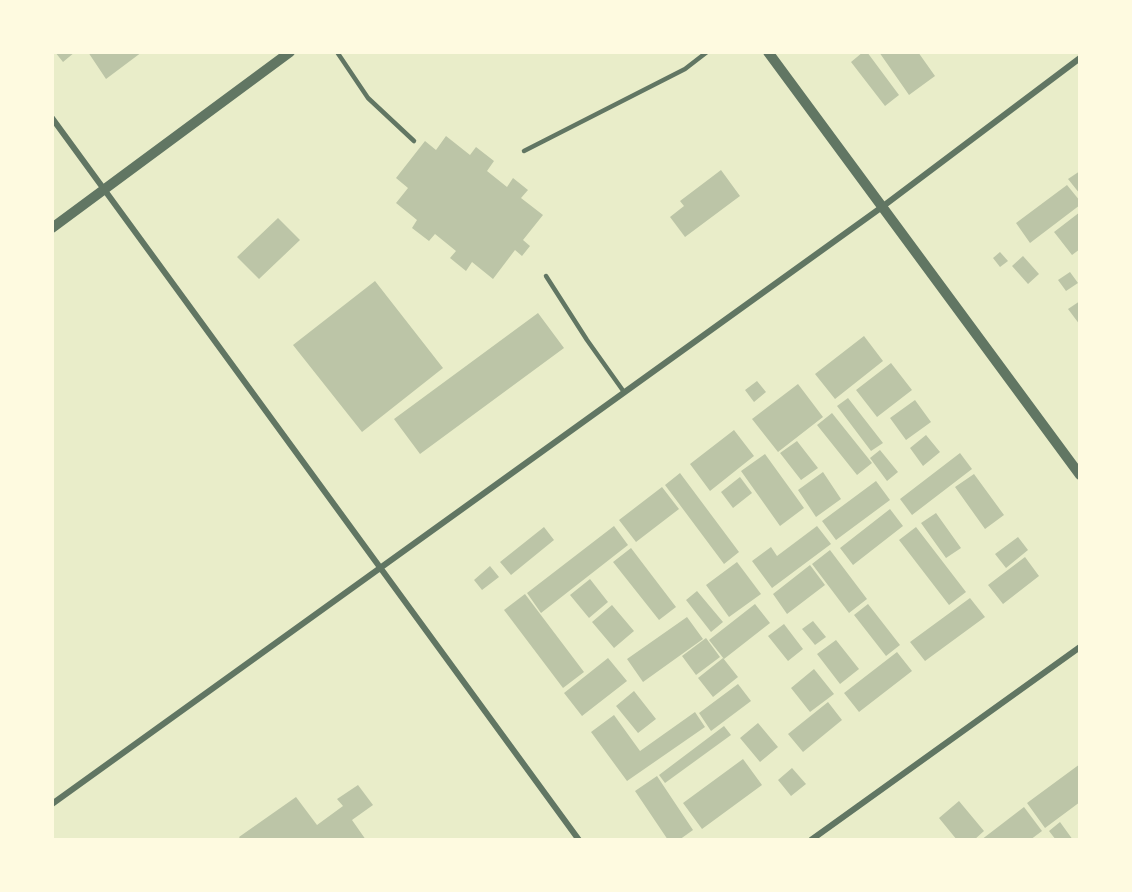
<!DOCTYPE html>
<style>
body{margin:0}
#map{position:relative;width:1132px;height:892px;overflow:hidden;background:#e9edc9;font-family:"Roboto Condensed",sans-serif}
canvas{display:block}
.frame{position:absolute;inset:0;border:54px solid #fefae0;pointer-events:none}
</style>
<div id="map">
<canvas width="1132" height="892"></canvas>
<div class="frame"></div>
</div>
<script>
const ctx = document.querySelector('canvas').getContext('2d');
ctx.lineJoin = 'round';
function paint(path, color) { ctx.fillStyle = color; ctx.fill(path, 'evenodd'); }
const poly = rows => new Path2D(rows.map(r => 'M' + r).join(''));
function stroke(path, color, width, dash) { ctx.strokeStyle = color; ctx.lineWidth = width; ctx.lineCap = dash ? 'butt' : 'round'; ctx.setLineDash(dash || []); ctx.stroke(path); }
paint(poly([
 [55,52,75,52,63,62],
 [88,52,142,52,106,79],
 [863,52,867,52,899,95,885,106,851,62],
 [879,52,918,52,935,76,909,95],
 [446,136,470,155,476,147,494,161,487,171,507,187,513,178,528,190,521,198,543,215,523,240,530,246,522,256,515,250,493,279,472,262,466,271,450,258,456,251,435,234,429,241,412,228,417,220,396,203,408,188,396,178,425,141,436,150],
 [721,170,740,196,685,237,670,217,684,206,680,201],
 [1080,171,1080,194,1068,179],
 [1067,185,1080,201,1080,205,1030,243,1016,223],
 [1080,212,1080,249,1072,255,1054,232],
 [278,218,300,240,259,279,237,257],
 [1000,252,1008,261,1000,267,993,258],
 [1023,256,1039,274,1028,284,1012,266],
 [1070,272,1078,283,1066,291,1058,280],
 [375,281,443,368,362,432,293,345],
 [1080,301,1080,325,1068,309],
 [538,313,564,348,420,454,394,419],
 [864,336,883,361,835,399,815,374],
 [891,363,912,390,877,417,856,390],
 [757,381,766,392,754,402,745,390],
 [798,384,823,417,778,452,752,419],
 [848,398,883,443,871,451,837,406],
 [915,400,931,422,906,440,890,418],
 [832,413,872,463,857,475,817,425],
 [734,430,754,456,710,491,690,464],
 [926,435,940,452,923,466,910,448],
 [797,441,818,468,801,480,780,453],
 [880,450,898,472,887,481,870,458],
 [960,453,972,469,912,515,900,499],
 [765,454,804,508,780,526,741,471],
 [823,472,841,499,816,517,798,490],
 [680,473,739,552,724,564,665,485],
 [974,474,1004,515,985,529,955,487],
 [740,477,752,493,733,508,721,492],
 [876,481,890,500,836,540,822,521],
 [662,487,679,509,636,542,619,520],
 [890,509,903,526,853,565,840,548],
 [936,513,961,548,946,558,921,523],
 [614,526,628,545,541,613,527,593],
 [817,526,831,544,772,588,752,561,771,547,777,556],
 [544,527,554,540,511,575,500,562],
 [916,527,966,592,949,605,899,540],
 [1018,537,1028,550,1006,568,995,554],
 [631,548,676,607,659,620,613,562],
 [830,550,867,599,849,613,812,564],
 [1025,557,1039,576,1003,604,988,585],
 [737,562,761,594,729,617,706,585],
 [810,565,825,585,787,614,773,594],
 [490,566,499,577,482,590,474,580],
 [590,579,608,602,589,618,570,595],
 [697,591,723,622,711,632,686,600],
 [525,594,584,672,563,688,504,610],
 [970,598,985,617,925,661,910,642],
 [755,604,770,623,724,659,709,640],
 [868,604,900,645,886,656,854,615],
 [612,605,634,631,614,648,592,622],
 [687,617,703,639,643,682,627,659],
 [813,621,826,637,815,645,802,629],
 [784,624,803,649,788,661,768,636],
 [706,638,720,657,696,675,682,656],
 [836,640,859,669,840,684,817,654],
 [897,652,912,671,859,712,844,693],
 [608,658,627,681,582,716,564,693],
 [723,658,738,677,713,697,698,678],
 [814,669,834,694,810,712,791,688],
 [738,684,751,701,711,731,699,713],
 [634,691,656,719,638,733,616,706],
 [828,702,842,720,803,752,788,734],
 [695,712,705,727,627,781,591,732,614,715,640,751],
 [758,723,778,747,760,762,740,738],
 [724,726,731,735,665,783,659,775],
 [743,759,762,785,702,829,683,803],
 [1080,764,1080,802,1045,828,1027,803],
 [792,768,806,784,791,796,778,780],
 [657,776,693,830,679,840,668,840,635,791],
 [358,785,373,805,352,820,366,840,241,840,239,837,296,797,317,825,343,806,337,799],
 [959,801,984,831,974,840,957,840,939,818],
 [1024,807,1042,831,1030,840,981,840],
 [1060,822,1073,840,1056,840,1049,831]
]), '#bcc5a7');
stroke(poly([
 [337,52,368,98,414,141],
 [524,151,685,69,707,52],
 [546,276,587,340,624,392]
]), '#617663', 4.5);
stroke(poly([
 [52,118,579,840],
 [52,804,882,207,1080,58],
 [811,840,1080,647]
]), '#617663', 6);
stroke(poly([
 [768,52,1080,475],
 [52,228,290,52]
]), '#617663', 10);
</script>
